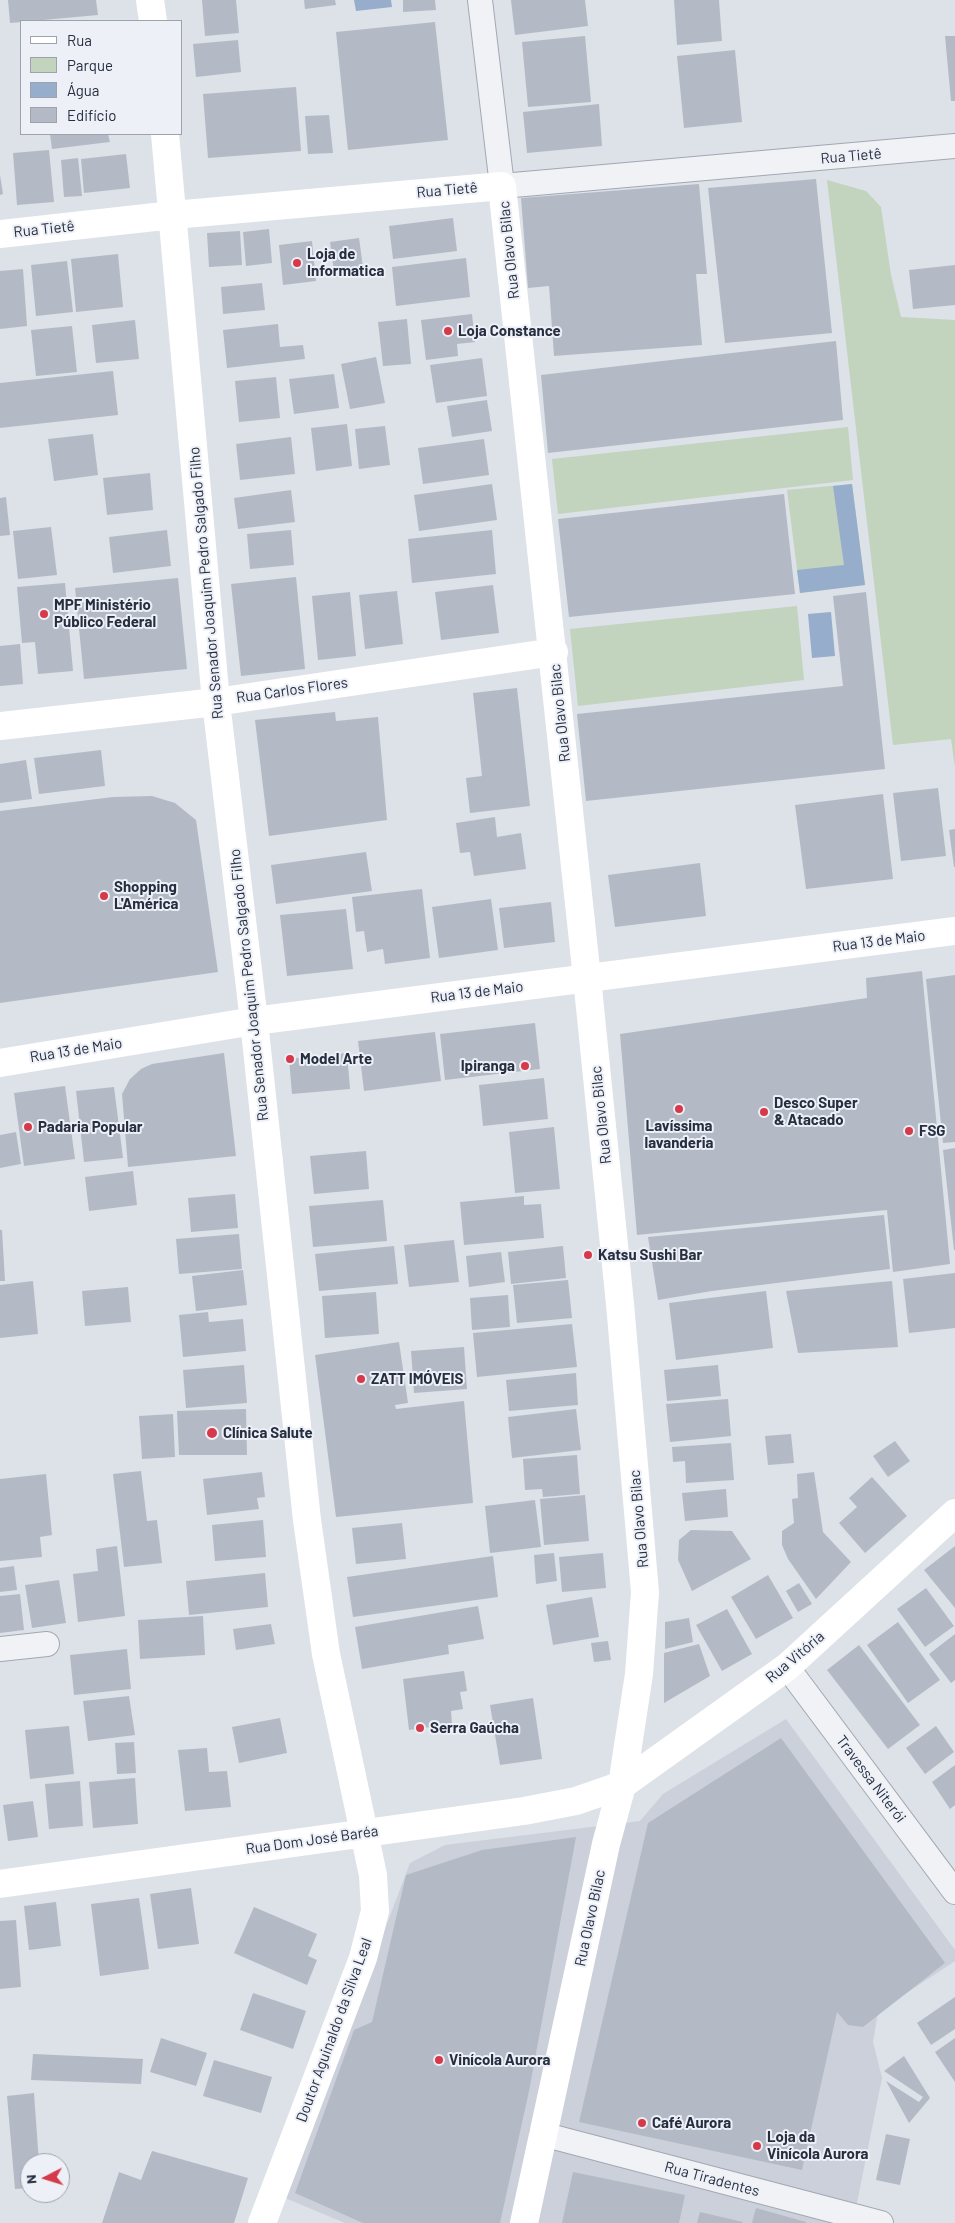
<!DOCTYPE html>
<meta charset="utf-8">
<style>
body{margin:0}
#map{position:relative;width:955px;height:2223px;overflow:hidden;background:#dde1e8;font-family:Barlow,sans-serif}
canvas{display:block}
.legend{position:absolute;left:20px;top:20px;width:162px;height:115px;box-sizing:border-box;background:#edf0f6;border:1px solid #9da2ad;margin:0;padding:6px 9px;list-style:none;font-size:15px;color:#262e40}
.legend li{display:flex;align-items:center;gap:10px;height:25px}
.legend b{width:25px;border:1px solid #9da2ad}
.north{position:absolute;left:20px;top:2153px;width:50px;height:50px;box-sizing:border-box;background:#edf0f6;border:1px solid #9da2ad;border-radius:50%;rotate:265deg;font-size:14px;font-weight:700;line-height:20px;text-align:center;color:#262e40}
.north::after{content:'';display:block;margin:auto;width:18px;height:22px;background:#d63949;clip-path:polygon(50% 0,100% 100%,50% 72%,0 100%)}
</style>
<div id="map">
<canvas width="955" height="2223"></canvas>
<ul class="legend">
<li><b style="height:6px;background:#fff"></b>Rua</li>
<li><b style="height:14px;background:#c2d3be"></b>Parque</li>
<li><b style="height:14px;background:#96adcb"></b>Água</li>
<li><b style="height:14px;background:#b4bac5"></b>Edifício</li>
</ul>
<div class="north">N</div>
</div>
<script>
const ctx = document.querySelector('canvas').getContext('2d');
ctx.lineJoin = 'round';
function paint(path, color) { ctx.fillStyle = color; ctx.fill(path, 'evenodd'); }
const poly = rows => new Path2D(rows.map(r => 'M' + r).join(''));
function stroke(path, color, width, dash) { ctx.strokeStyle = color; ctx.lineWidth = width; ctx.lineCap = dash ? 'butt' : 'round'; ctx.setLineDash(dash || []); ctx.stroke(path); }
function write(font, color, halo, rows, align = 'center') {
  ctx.font = font + ' Barlow,sans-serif'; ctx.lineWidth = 4; ctx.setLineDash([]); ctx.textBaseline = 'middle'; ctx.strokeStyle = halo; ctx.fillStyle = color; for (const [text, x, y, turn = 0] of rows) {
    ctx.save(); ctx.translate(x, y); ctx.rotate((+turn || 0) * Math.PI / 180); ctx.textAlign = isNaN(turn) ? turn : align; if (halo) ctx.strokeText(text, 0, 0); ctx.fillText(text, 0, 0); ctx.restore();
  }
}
paint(poly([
 [786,1719,955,1950,955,1961,878,2012,873,2042,882,2078,853,2223,345,2223,283,2197,410,1863,445,1845,640,1821,663,1794]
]), '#cbd0da');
paint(poly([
 [827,180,866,191,881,207,891,275,901,317,955,320,955,767,951,739,893,745],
 [848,427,853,480,558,514,552,459],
 [852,484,865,585,800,593,787,490],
 [797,606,804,680,578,706,570,629]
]), '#c2d3be');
paint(poly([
 [354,0,391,0,392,7,356,11],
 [852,484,865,585,800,593,797,570,844,565,833,486],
 [831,612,835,656,812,658,808,614]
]), '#96adcb');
paint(poly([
 [8,0,96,0,98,15,10,23],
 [202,0,236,0,239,33,205,36],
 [304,0,335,0,336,5,305,9],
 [403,0,435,0,436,10,403,12],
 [511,0,585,0,588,26,515,35],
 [674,0,719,0,722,41,677,45],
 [435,22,448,140,348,150,336,32],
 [585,36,591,102,528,107,522,42],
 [945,36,955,36,955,101,951,101],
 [238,40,241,72,196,77,193,44],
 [735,50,742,122,684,128,677,56],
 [296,87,301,151,208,158,203,94],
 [599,104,602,146,527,153,523,112],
 [329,115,333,153,308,154,305,116],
 [50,134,108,134,110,142,52,149],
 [49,150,54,202,17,205,13,153],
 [126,154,130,188,84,193,81,159],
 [78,158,82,196,64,197,61,160],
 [0,175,3,194,0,195],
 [816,179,832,333,725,343,708,188],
 [699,184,707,274,696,274,702,345,554,356,549,286,528,288,521,198],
 [453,218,457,251,393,259,389,226],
 [269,229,272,263,246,266,243,232],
 [240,231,242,265,209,267,207,233],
 [359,238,364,275,335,278,330,242],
 [312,241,316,281,283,285,279,245],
 [118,254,123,307,76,312,71,259],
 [466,258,470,297,396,306,392,267],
 [67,261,73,312,36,316,31,265],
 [955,265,955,305,913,309,909,270],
 [23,269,27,326,0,329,0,271],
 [262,283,265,310,223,314,221,287],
 [472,314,475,342,457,344,458,356,426,360,421,320],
 [407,319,411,364,383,366,378,322],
 [135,320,139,359,96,363,92,325],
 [278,324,280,347,303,345,305,359,227,368,223,330],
 [72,326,77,372,36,376,31,330],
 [836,341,843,420,548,453,541,375],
 [376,357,385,403,350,409,341,364],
 [482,358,487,396,436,403,430,365],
 [113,371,118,415,0,428,0,383],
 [334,374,339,408,294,414,289,379],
 [276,377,280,418,239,422,235,381],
 [487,400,492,431,452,437,447,406],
 [347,424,352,466,316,471,311,428],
 [385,426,390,465,359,469,355,429],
 [93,434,98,475,54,481,48,439],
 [291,437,295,474,240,480,236,444],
 [484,439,489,475,423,484,418,448],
 [150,473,153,510,107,515,103,478],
 [492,484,497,520,419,531,414,495],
 [291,490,295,522,238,529,234,498],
 [784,494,795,594,569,617,558,519],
 [6,497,10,535,0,536,0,498],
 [51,527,57,575,18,579,13,531],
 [167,530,171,566,113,573,109,537],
 [291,530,294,565,250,569,247,534],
 [492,530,496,574,412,583,408,539],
 [296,577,305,669,241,676,231,584],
 [178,578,187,669,84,679,75,588],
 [65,583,73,671,38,674,35,642,22,643,17,587],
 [493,585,499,633,441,640,435,592],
 [397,591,403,644,365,649,359,595],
 [350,592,356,656,318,660,312,596],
 [866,592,885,769,586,801,577,714,843,686,833,596],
 [20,644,23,684,0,686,0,646],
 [517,688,530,806,470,813,466,778,482,776,473,693],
 [335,712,336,721,378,717,387,820,269,836,255,720],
 [101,750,105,786,39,794,34,758],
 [26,760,32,799,0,803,0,764],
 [938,788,946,856,901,861,893,793],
 [883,794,893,879,806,889,795,805],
 [152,796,175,803,196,820,218,972,0,1003,0,811,113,797],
 [495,817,497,837,521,833,526,869,474,876,470,852,460,853,456,823],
 [955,829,955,867,954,867,949,830],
 [366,852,372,891,276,904,271,865],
 [700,863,706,916,615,927,608,875],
 [422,889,430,958,385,964,383,949,367,952,364,931,356,932,352,897],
 [491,899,498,950,439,958,432,907],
 [551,902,555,942,504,948,499,908],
 [346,909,353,969,287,976,280,915],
 [922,971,950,1264,893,1272,887,1210,637,1235,620,1034,867,998,866,978],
 [955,975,955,1142,943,1143,926,979],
 [535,1023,540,1069,445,1080,440,1034],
 [435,1032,441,1081,364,1091,358,1041],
 [224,1053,236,1156,128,1167,122,1094,130,1079,141,1069,152,1064],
 [347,1053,350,1089,292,1094,289,1059],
 [544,1078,548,1119,483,1126,479,1085],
 [65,1086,75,1159,24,1166,14,1093],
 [114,1087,123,1158,84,1162,76,1091],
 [554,1127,560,1189,515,1193,509,1132],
 [16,1132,21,1164,0,1168,0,1135],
 [955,1148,955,1250,954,1250,943,1150],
 [366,1151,369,1189,314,1194,310,1156],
 [133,1171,137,1205,89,1211,85,1177],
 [235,1194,238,1228,191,1232,188,1198],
 [524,1196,524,1205,541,1204,544,1238,464,1245,460,1202],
 [383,1200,387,1241,313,1247,309,1206],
 [884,1215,890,1269,712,1291,658,1300,648,1237],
 [0,1230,2,1230,5,1281,0,1281],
 [239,1234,242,1269,179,1274,176,1239],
 [454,1240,459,1282,409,1287,404,1245],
 [394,1246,398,1284,319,1291,315,1254],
 [563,1246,566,1278,511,1284,508,1252],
 [501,1252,505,1282,469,1287,466,1256],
 [243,1270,247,1305,196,1311,192,1276],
 [955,1273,955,1328,909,1333,903,1279],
 [568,1280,572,1318,517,1323,513,1285],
 [33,1281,38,1334,0,1338,0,1285],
 [892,1281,898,1347,798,1353,786,1291],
 [128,1287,131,1322,85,1326,82,1291],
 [766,1291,773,1348,676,1360,669,1303],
 [376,1292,379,1334,325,1338,322,1296],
 [508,1295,510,1327,472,1330,470,1298],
 [208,1312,209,1322,243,1319,246,1351,183,1357,179,1315],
 [572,1324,577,1367,477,1377,473,1333],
 [399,1342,408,1403,395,1405,396,1409,464,1401,473,1503,336,1517,315,1355],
 [464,1347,467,1389,414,1393,411,1351],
 [244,1365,247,1403,186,1408,183,1370],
 [718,1365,721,1396,667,1401,664,1370],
 [576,1373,578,1405,509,1411,506,1380],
 [728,1399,731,1436,670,1442,666,1404],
 [246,1409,247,1455,179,1455,177,1411],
 [576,1409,581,1450,512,1458,508,1417],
 [173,1414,175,1457,142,1459,139,1416],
 [791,1434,794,1463,768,1465,765,1436],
 [895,1441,910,1461,888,1477,873,1456],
 [731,1443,734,1480,686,1483,685,1461,673,1462,672,1447],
 [577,1455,580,1494,543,1497,542,1489,525,1490,523,1459],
 [141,1471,147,1521,157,1520,162,1563,124,1567,113,1474],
 [262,1472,265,1497,257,1498,259,1509,207,1515,203,1479],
 [814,1472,823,1532,851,1562,816,1599,788,1559,782,1545,782,1531,794,1523,792,1499,798,1498,797,1474],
 [46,1474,52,1535,40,1537,42,1557,0,1561,0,1479],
 [872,1477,907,1516,865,1553,839,1523,857,1507,849,1498],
 [726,1489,728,1517,685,1521,682,1493],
 [585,1495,589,1541,544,1545,540,1499],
 [535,1500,541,1547,490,1553,485,1506],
 [263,1520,266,1557,215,1561,212,1525],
 [402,1523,406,1559,356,1564,352,1528],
 [691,1530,732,1531,751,1559,692,1591,678,1560,679,1540],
 [117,1546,125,1616,78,1622,73,1574,98,1571,96,1549],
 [955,1546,955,1608,924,1570],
 [554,1553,557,1581,536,1584,534,1555],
 [603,1553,606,1588,562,1592,559,1557],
 [493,1556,498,1597,353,1617,347,1577],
 [14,1566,17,1590,0,1592,0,1568],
 [265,1573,268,1607,189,1615,186,1581],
 [768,1575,793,1618,756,1639,731,1597],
 [59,1580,66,1623,32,1628,25,1585],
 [799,1583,812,1604,798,1612,786,1591],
 [926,1588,954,1626,925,1647,897,1609],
 [20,1594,24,1630,0,1633,0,1596],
 [592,1597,599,1637,553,1645,546,1605],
 [478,1606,484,1639,448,1645,449,1654,362,1669,355,1627],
 [727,1609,752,1654,722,1671,696,1625],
 [203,1616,205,1655,140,1659,138,1620],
 [689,1618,693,1642,665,1649,665,1622],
 [898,1622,940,1680,908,1703,867,1645],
 [271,1624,275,1644,236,1650,233,1629],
 [955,1634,955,1680,951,1683,929,1654],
 [608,1641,611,1660,594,1662,591,1643],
 [699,1644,710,1676,664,1703,664,1653],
 [859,1645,920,1725,888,1749,827,1670],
 [127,1649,131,1689,74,1695,70,1655],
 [464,1671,467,1691,460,1692,463,1709,451,1711,452,1724,409,1730,403,1679],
 [129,1696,135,1735,88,1741,83,1701],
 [533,1698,542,1759,500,1765,490,1705],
 [280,1718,287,1753,239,1763,232,1727],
 [69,1726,74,1774,30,1779,25,1730],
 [936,1726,954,1752,925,1774,906,1748],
 [781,1738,945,1963,863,2027,848,2025,837,2012,802,2170,579,2122,648,1823],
 [134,1742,136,1773,117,1774,115,1743],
 [207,1748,209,1772,227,1771,231,1807,185,1811,178,1750],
 [955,1765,955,1805,950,1809,932,1782],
 [135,1778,138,1824,93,1828,89,1782],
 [80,1781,83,1826,49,1829,45,1784],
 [33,1801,38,1837,8,1841,3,1805],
 [576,1837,529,2091,500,2223,363,2223,295,2193,354,2030,372,2022,406,1875,482,1850],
 [191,1888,199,1944,158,1949,150,1894],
 [139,1898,149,1969,100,1976,91,1904],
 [56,1902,61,1946,29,1950,24,1906],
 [254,1907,317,1934,308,1956,317,1960,307,1985,234,1953],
 [16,1920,21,1987,0,1989,0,1921],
 [253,1993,306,2011,293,2049,240,2030],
 [955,1997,955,2029,931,2045,917,2023],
 [161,2038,207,2053,196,2086,150,2072],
 [955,2038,955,2082,935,2052],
 [33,2054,143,2059,141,2084,31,2080],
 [904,2056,930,2098,909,2123,886,2081,919,2102,923,2097,884,2071],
 [214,2060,272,2077,261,2113,203,2096],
 [34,2093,39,2163,30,2163,30,2188,15,2189,7,2096],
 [886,2134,910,2139,900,2185,876,2180],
 [152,2151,248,2178,234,2223,102,2223,119,2172,141,2180],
 [573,2172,685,2195,679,2223,562,2223],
 [756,2208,806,2222,806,2223,752,2223],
 [700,2212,743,2222,742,2223,697,2223]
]), '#b4bac5');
const street = poly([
 [480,0,502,186,955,146],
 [0,1649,47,1644],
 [787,1667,955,1892],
 [542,2134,881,2223]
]);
stroke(street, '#a2a8b2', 26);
stroke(street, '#f0f2f6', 24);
stroke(poly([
 [150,0,153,21],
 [165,134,216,702,254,1021,307,1520,326,1654,373,1875,375,1911,363,1958,262,2223],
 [0,234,173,215,502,186,587,978,620,1304,645,1592,639,1674,622,1785,606,1844,524,2223],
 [0,726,216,702,554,652],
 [0,1063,254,1021,955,931],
 [0,1884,524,1811,576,1801,622,1785,787,1667,955,1513]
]), '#fff', 28);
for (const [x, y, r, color] of [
 [297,263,5,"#d63949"],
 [448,331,5,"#d63949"],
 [44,614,5,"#d63949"],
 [104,896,5,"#d63949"],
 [290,1059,5,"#d63949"],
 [525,1066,5,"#d63949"],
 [679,1109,5,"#d63949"],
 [764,1112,5,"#d63949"],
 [28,1127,5,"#d63949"],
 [909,1131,5,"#d63949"],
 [588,1255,5,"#d63949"],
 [361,1379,5,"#d63949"],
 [212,1433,6,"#d63949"],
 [420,1728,5,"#d63949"],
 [439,2060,5,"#d63949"],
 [642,2123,5,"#d63949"],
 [757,2146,5,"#d63949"]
]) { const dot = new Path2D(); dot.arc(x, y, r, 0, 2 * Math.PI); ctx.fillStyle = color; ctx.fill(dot); stroke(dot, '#edf0f6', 2); }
write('15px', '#262e40', '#edf0f6', [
 ["Rua Tietê",851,156,-5],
 ["Rua Tietê",447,190,-5],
 ["Rua Tietê",44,229,-6],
 ["Rua Olavo Bilac",509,250,-96],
 ["Rua Senador Joaquim Pedro Salgado Filho",206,583,-95],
 ["Rua Carlos Flores",292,690,-8],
 ["Rua Olavo Bilac",560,713,-96],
 ["Rua 13 de Maio",879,941,-7],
 ["Rua Senador Joaquim Pedro Salgado Filho",249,985,-96],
 ["Rua 13 de Maio",477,992,-7],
 ["Rua 13 de Maio",76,1050,-9],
 ["Rua Olavo Bilac",601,1115,-96],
 ["Rua Olavo Bilac",639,1519,-95],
 ["Rua Vitória",795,1657,-40],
 ["Travessa Niterói",871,1779,53],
 ["Rua Dom José Baréa",312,1840,-8],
 ["Rua Olavo Bilac",590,1918,-78],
 ["Doutor Aguinaldo da Silva Leal",334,2030,-70],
 ["Rua Tiradentes",712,2179,15]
]);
write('bold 15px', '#262e40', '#edf0f6', [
 ["Loja de",307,254],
 ["Informatica",307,271],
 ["Loja Constance",458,331],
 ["MPF Ministério",54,605],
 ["Público Federal",54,622],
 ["Shopping",114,887],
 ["L'América",114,904],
 ["Model Arte",300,1059],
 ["Ipiranga",515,1066,"right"],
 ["Desco Super",774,1103],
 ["& Atacado",774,1120],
 ["Lavíssima",679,1126,"center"],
 ["lavanderia",679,1143,"center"],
 ["Padaria Popular",38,1127],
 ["FSG",919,1131],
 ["Katsu Sushi Bar",598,1255],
 ["ZATT IMÓVEIS",371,1379],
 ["Clínica Salute",223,1433],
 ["Serra Gaúcha",430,1728],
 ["Vinícola Aurora",449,2060],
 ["Café Aurora",652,2123],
 ["Loja da",767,2137],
 ["Vinícola Aurora",767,2154]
], 'left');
</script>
